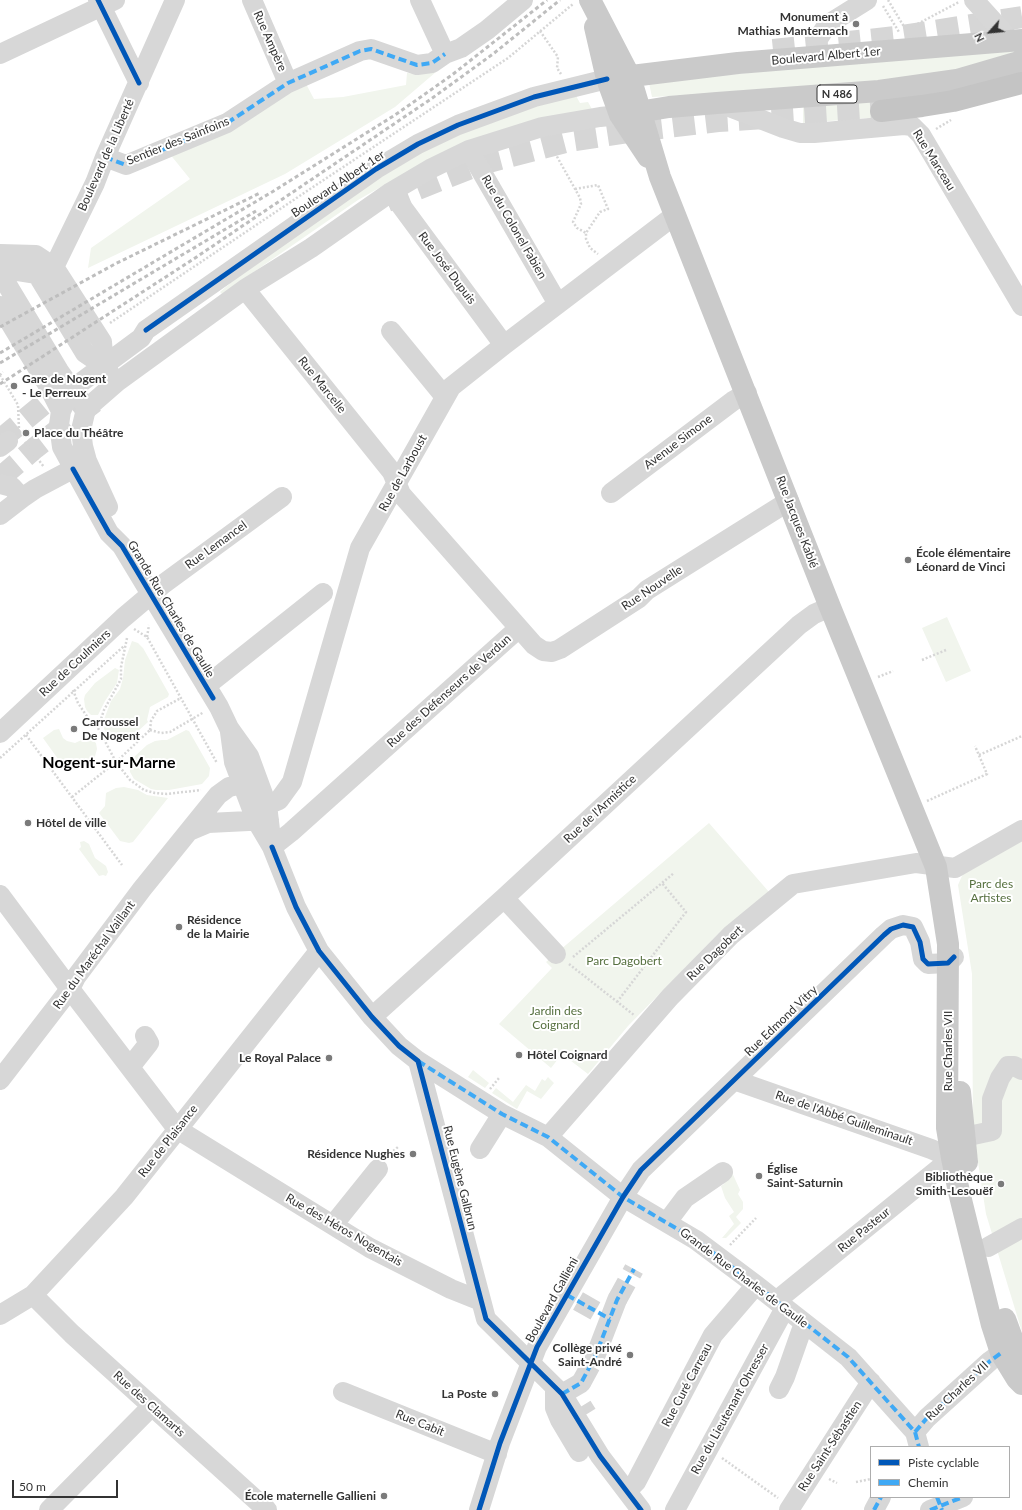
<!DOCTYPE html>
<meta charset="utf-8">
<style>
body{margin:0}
#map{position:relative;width:1022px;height:1510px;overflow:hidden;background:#fff;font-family:Lato,sans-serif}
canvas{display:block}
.legend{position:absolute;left:870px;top:1446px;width:140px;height:52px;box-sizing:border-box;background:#fff;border:1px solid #adadad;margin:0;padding:5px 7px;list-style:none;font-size:12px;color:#333}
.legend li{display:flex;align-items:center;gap:8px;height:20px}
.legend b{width:20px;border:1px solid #adadad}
.north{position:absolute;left:970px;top:12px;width:40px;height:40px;-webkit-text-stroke:3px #fff;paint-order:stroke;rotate:243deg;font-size:11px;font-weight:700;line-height:16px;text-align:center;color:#333}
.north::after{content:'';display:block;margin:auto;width:14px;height:18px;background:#333;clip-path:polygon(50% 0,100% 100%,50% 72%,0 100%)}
.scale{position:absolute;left:12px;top:1480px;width:106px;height:18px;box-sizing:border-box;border:2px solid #333;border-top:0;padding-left:5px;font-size:12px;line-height:14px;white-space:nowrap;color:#333;-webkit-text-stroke:3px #fff;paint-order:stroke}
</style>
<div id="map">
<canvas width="1022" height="1510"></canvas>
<ul class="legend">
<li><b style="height:5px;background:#0057b8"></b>Piste cyclable</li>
<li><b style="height:5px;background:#3fa9f5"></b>Chemin</li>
</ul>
<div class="north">N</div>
<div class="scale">50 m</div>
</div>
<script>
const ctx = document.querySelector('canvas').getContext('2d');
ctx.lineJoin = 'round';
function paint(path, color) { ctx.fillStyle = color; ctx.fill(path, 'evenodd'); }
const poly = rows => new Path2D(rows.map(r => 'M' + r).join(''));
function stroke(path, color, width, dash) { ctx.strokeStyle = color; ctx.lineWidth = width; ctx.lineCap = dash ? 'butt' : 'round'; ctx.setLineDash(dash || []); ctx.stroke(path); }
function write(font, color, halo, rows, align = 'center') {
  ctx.font = font + ' Lato,sans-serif'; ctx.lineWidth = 4; ctx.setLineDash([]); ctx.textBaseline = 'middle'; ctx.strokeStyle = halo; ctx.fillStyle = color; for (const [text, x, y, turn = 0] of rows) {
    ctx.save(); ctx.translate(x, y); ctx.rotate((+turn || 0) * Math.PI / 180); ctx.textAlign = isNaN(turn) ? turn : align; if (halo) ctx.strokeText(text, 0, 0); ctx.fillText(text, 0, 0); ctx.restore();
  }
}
paint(poly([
 [1013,46,1015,52,940,75,804,89,652,97,649,83],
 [443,66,395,107,285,174,88,268,91,248,190,179,169,153,305,82,314,99,343,97,406,85,407,73,419,74],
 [575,94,580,103,588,102,593,111,386,184,358,200,222,294,220,292,256,261,407,159,476,126],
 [880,99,882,117,803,123,803,107],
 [947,617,971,671,946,682,922,628],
 [132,641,138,643,143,648,169,694,168,697,150,707,147,720,148,722,136,733,130,737,121,737,112,735,106,732,104,729,103,722,111,701,120,689,123,678,125,660],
 [115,668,119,670,117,683,105,701,98,715,91,715,87,711,85,707,84,699,85,695,95,683],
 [59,729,63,738,67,741,75,743,88,737,96,743,97,749,94,760,86,767,82,764,73,763,66,764,63,766,43,738,54,730],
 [186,730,189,731,210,768,209,776,202,784,169,790,156,790,151,789,134,779,130,772,130,764,134,757,147,745,155,741,162,740,167,740],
 [124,787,138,790,147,795,168,798,133,842,129,843,120,841,99,813,105,806,106,793,116,788],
 [709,823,769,892,720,932,628,1026,588,1074,562,1054,551,1068,499,1024,552,968,546,962],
 [1022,836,1022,1332,986,1214,973,1130,972,974,958,885,965,869],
 [84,841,89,844,95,858,106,866,108,872,106,876,103,875,99,876,79,849,81,847,80,842],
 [473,1070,489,1083,485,1088,468,1077],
 [548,1077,554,1083,541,1099,527,1091,517,1109,492,1093,496,1088,513,1102,526,1085,535,1091,542,1079,545,1081],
 [730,1168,740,1190,738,1194,743,1202,743,1209,736,1217,741,1223,726,1238,722,1238,734,1224,729,1216,734,1212,725,1198,721,1186,724,1184]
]), '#f1f5ed');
stroke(poly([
 [617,1300,634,1269],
 [578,1301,601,1314],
 [581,1383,595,1357],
 [582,1406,587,1414]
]), '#d6d6d6', 20, [20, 10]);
stroke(poly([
 [773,50,896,37,1022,17],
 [387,201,481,164,569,141,635,131,718,121,881,111],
 [0,440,68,384],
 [0,478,35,448,98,399]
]), '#d6d6d6', 22, [22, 11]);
stroke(poly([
 [888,0,906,30,959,2],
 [883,6,899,32],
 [540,31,558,57,557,68,561,74],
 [936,129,951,120],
 [555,153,580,198,581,204,573,222,577,228,586,233],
 [575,189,598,185,608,209,600,212,586,233,586,239,590,248,598,254],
 [110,323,304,193,508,58,573,4],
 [0,375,18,405,19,429],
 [0,375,3,372],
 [25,442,44,467],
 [134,629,147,637,217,763],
 [147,637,149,625],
 [127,638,121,667,121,679,104,710,98,728,116,762,130,780,144,790,155,793,167,794,201,790],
 [922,660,946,650],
 [878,677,893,671],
 [73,690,78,703,86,715,97,727],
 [150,730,161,733,170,732,204,712],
 [150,730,151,721,157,711,181,698],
 [26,735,122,865],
 [979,755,1022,736],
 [0,758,124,646],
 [72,797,116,762,150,730],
 [927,801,987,774,975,746],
 [573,957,674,873],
 [569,964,634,1015],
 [617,1002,686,912,662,883],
 [490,1089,499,1078],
 [387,1156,398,1147],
 [730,1245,756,1218],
 [722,1458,778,1498],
 [829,1479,837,1483],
 [856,1482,871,1479]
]), '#d6d6d6', 2.5, [2, 2]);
stroke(poly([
 [98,0,139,83],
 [252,0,288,83],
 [420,0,445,54],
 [974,0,1011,41],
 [0,54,115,0],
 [817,56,818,39,827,25,867,0],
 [719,103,783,128,800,133,814,133,904,125,912,126,921,135,1022,306],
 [469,150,558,304],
 [105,157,126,165,227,123,288,83,360,51,371,49,417,65,432,63,445,54,461,48,487,30,523,0],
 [391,192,504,345],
 [0,254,36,255,54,267,102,342,104,366],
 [54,267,95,183,105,157,175,0],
 [0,272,18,271,37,274,50,269],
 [0,273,59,371,79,399],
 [37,274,85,353,104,366,109,372],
 [245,289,392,472,401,494,519,628,291,832,272,847],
 [0,306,46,382,61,411],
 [391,331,445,397],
 [0,447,8,441],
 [0,484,12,487,22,498],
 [611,493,733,401,747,393],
 [108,507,87,461,83,446,81,430,86,409,117,382,245,289,311,248,391,192,430,169,469,150,542,127,600,117,620,115],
 [0,515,22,498,35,489,84,463],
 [519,628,534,645,543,651,552,652,560,649,639,598,647,590,789,501],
 [206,686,323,593],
 [230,732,234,762,256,820,272,847,296,907,319,951,372,1017,399,1046,418,1061,502,1114,548,1137,623,1197,696,1240,756,1285,848,1357,915,1432,919,1447],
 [0,733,123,618,162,585,282,497],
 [253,807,267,805,279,800,292,782,360,548,451,387,504,345,675,215],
 [189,831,208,823,269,820],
 [272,847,267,805,249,756,229,728,219,707,122,546,109,533,62,447,59,425,61,411,66,400,72,389,141,338,146,330,376,169,418,144,458,125,534,97,607,79],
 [0,895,70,989,177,1129,370,1248,451,1289,481,1301],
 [504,898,556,954],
 [372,1017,504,898,799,625,814,614,830,607],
 [418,1061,486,1319,562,1394,600,1456,641,1510],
 [130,1067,149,1043,145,1036],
 [0,1080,70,989,76,977,142,889,218,795,229,787,243,784,255,784],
 [734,1080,931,1149,952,1158],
 [548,1137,670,997,731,935,793,884,916,863,955,868,1022,830],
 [964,1137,992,1131,992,1099,1000,1078,1008,1066,1014,1066,1022,1070],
 [480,1149,502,1114],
 [667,1222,685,1198,723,1172],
 [333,1225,378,1169],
 [988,1247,1022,1228],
 [33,1295,72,1334,267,1510],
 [776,1301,952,1158,966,1156],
 [0,1315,33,1295,124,1197,319,951],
 [595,1357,617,1300],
 [555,1387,555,1408,560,1420,579,1452],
 [779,1389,785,1377,804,1323],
 [343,1392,497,1454],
 [562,1394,581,1383],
 [915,1432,927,1418,990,1361,1001,1353,1015,1347],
 [627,1491,636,1482,713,1335,756,1285],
 [49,1510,152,1406],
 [479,1510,500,1443,537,1347,623,1197,641,1170,884,935,891,929,903,925,913,927,920,942,923,959,928,964,948,963,954,957],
 [675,1510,785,1308],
 [789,1510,871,1382],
 [874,1510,881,1497],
 [930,1510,963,1497]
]), '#d7d7d7', 20);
stroke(poly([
 [590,0,630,77,660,177,830,607,936,867,948,944,947,1128,952,1158,959,1192,992,1325,1001,1353,1017,1379,1022,1384],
 [595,27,607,79,620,115,648,157],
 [607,79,738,63,1022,40],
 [620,115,669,107,717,103,879,91,957,80,1022,61],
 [960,1092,967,1162],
 [1005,1319,1015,1346,1022,1356]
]), '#cacaca', 22);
stroke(poly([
 [881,111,922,106,953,101,1022,83]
]), '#c4c4c4', 22);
stroke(poly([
 [0,327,115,264,260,193],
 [0,353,272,192,395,115,452,75,547,0],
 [0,363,256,211],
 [0,384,192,260,431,99,493,54,560,0]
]), '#bebebe', 3, [4, 3]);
stroke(poly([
 [105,157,126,165,227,123,288,83,360,51,371,49,417,65,432,63,445,54],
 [418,1061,502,1114,548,1137,623,1197,696,1240,756,1285,848,1357,915,1432,919,1447],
 [567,1295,610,1319],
 [562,1394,581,1383,595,1357,617,1300,634,1269],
 [915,1432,927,1418,990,1361,1001,1353],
 [937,1497,942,1510],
 [874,1510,881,1497],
 [930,1510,963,1497]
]), '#3fa9f5', 4, [8, 4]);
stroke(poly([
 [98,0,139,83],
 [146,330,376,169,418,144,458,125,534,97,607,79],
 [73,469,109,533,122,546,213,698],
 [272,847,296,907,319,951,372,1017,399,1046,418,1061,486,1319,562,1394,600,1456,641,1510],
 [479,1510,500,1443,537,1347,623,1197,641,1170,884,935,891,929,903,925,913,927,920,942,923,959,928,964,948,963,954,957]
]), '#0057b8', 5);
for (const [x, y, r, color] of [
 [856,24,4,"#7a7a7a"],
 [14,386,4,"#7a7a7a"],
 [26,433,4,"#7a7a7a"],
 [908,560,4,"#7a7a7a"],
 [74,729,4,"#7a7a7a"],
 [28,823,4,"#7a7a7a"],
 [179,927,4,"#7a7a7a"],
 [519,1055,4,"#7a7a7a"],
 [329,1058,4,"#7a7a7a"],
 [413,1154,4,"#7a7a7a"],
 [759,1176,4,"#7a7a7a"],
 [1001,1184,4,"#7a7a7a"],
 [630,1355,4,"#7a7a7a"],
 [495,1394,4,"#7a7a7a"],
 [384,1496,4,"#7a7a7a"]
]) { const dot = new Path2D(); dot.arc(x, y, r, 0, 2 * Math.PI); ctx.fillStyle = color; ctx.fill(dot); stroke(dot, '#fff', 1.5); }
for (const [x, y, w] of [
 [837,94,40]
]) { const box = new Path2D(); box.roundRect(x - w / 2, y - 9, w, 18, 3); ctx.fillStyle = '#fff'; ctx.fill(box); stroke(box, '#333', 1); }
write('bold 11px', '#333', null, [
 ["N 486",837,94]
]);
write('bold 12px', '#333', '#fff', [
 ["Monument à",848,17,"right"],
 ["Mathias Manternach",848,31,"right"],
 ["Gare de Nogent",22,379],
 ["- Le Perreux",22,393],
 ["Place du Théâtre",34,433],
 ["École élémentaire",916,553],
 ["Léonard de Vinci",916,567],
 ["Carroussel",82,722],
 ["De Nogent",82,736],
 ["Hôtel de ville",36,823],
 ["Résidence",187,920],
 ["de la Mairie",187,934],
 ["Hôtel Coignard",527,1055],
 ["Le Royal Palace",321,1058,"right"],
 ["Résidence Nughes",405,1154,"right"],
 ["Église",767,1169],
 ["Saint-Saturnin",767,1183],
 ["Bibliothèque",993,1177,"right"],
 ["Smith-Lesouëf",993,1191,"right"],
 ["Collège privé",622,1348,"right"],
 ["Saint-André",622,1362,"right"],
 ["La Poste",487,1394,"right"],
 ["École maternelle Gallieni",376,1496,"right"]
], 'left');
write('12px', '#333', '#fff', [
 ["Rue Ampère",270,41,66],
 ["Boulevard Albert 1er",826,56,-5],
 ["Sentier des Sainfoins",178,141,-22],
 ["Boulevard de la Liberté",106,155,-66],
 ["Rue Marceau",934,160,58],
 ["Boulevard Albert 1er",338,184,-34],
 ["Rue du Colonel Fabien",514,227,60],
 ["Rue José Dupuis",447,268,53],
 ["Rue Marcelle",322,385,51],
 ["Avenue Simone",678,442,-37],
 ["Rue de Larboust",403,473,-61],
 ["Rue Jacques Kablé",797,522,69],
 ["Rue Lemancel",216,545,-36],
 ["Rue Nouvelle",652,588,-34],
 ["Grande Rue Charles de Gaulle",171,609,59],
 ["Rue de Coulmiers",75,663,-43],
 ["Rue des Défenseurs de Verdun",449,691,-42],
 ["Rue de l'Armistice",600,809,-43],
 ["Rue Dagobert",715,953,-44],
 ["Rue du Maréchal Vaillant",94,955,-54],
 ["Rue Edmond Vitry",781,1021,-44],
 ["Rue Charles VII",948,1051,-90],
 ["Rue de l'Abbé Guilleminault",844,1118,19],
 ["Rue de Plaisance",168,1141,-52],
 ["Rue Eugène Galbrun",460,1178,76],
 ["Rue des Héros Nogentais",344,1230,30],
 ["Rue Pasteur",864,1230,-39],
 ["Grande Rue Charles de Gaulle",744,1278,37],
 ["Boulevard Gallieni",552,1300,-61],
 ["Rue Curé Carreau",687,1385,-62],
 ["Rue Charles VII",957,1391,-43],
 ["Rue des Clamarts",149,1404,42],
 ["Rue du Lieutenant Ohresser",730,1409,-61],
 ["Rue Cabit",420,1423,22],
 ["Rue Saint-Sébastien",830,1446,-57]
]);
write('12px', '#56703f', '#fff', [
 ["Parc des",991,884],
 ["Artistes",991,898],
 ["Parc Dagobert",624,961],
 ["Jardin des",556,1011],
 ["Coignard",556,1025]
]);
write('bold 16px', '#000', '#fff', [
 ["Nogent-sur-Marne",109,763]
]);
</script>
